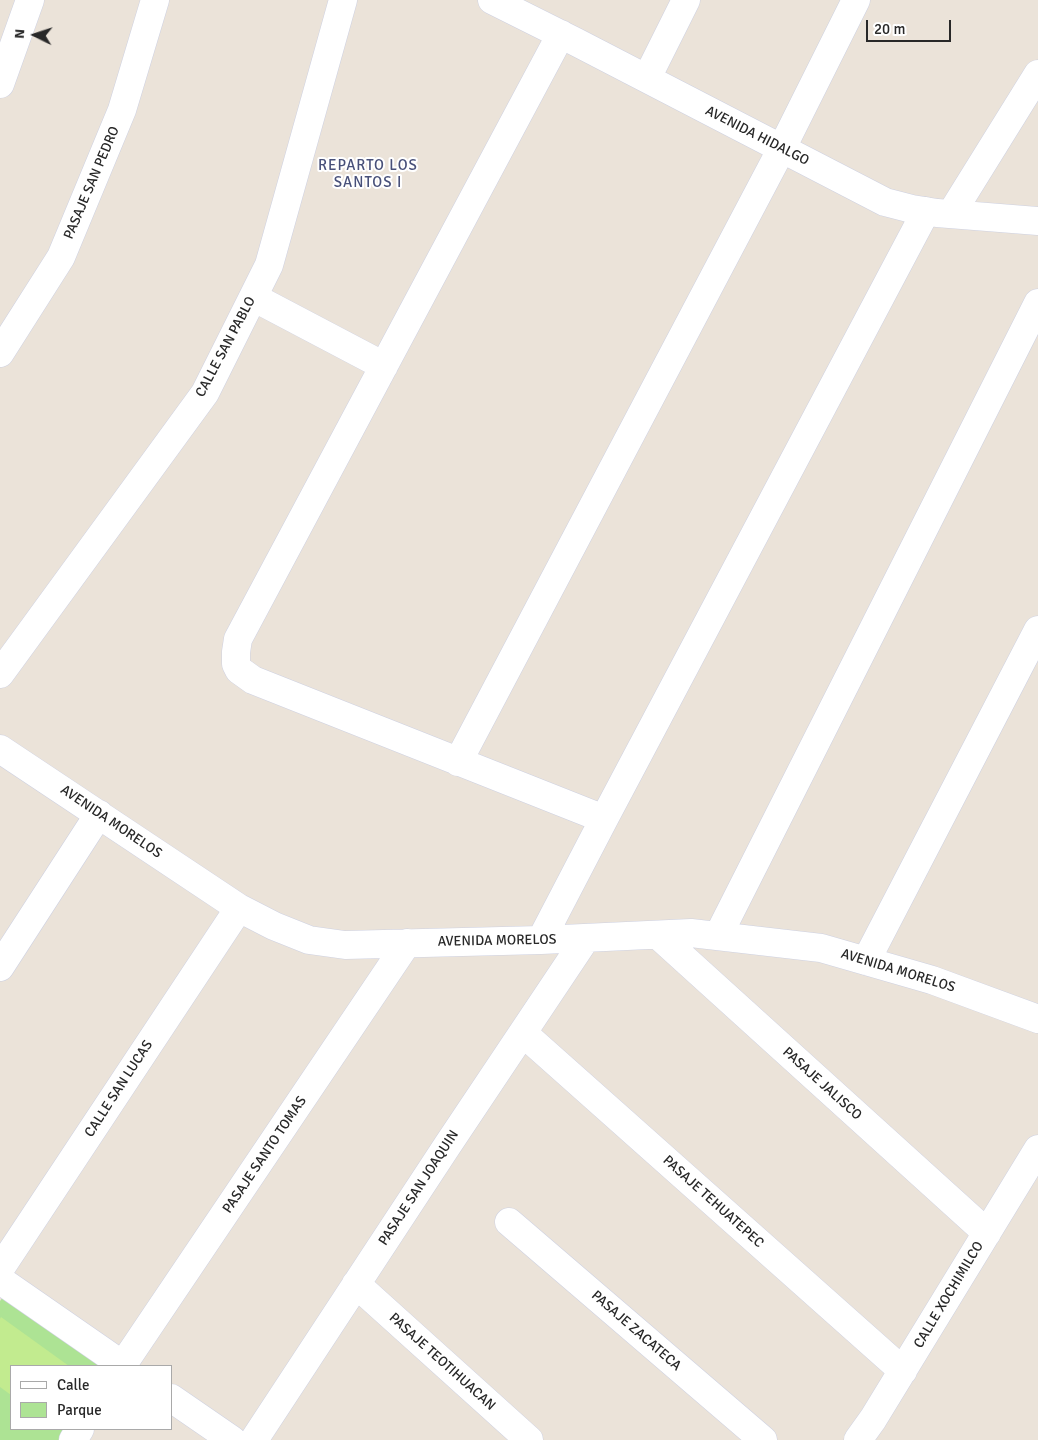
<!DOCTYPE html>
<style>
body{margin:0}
#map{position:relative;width:1038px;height:1440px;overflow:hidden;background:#ebe3d9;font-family:Signika,sans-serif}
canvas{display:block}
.legend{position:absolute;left:10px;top:1365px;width:162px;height:65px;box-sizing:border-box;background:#fff;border:1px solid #a9a9a9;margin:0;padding:6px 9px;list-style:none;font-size:15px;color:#282828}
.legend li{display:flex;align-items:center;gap:10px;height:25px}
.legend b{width:25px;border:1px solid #a9a9a9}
.north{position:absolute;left:10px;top:10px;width:50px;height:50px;-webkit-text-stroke:4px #fff;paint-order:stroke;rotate:274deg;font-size:14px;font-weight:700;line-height:20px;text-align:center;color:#282828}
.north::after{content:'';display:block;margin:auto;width:18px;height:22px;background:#282828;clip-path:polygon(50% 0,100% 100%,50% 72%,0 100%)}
.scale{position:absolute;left:866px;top:20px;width:85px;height:22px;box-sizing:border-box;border:2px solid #282828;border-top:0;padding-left:6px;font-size:15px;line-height:18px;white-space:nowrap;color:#282828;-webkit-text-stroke:4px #fff;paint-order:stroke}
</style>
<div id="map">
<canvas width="1038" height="1440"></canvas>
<ul class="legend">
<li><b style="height:6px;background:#fff"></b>Calle</li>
<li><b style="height:14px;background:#ade394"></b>Parque</li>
</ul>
<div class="north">N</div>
<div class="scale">20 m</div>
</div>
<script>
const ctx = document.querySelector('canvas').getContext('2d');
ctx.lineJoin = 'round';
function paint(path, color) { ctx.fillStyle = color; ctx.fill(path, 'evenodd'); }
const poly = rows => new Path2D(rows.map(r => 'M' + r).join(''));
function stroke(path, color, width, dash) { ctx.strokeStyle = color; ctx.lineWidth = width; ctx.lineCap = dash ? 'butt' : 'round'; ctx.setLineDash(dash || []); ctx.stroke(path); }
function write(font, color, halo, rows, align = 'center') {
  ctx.font = font + ' Signika,sans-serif'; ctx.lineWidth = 4; ctx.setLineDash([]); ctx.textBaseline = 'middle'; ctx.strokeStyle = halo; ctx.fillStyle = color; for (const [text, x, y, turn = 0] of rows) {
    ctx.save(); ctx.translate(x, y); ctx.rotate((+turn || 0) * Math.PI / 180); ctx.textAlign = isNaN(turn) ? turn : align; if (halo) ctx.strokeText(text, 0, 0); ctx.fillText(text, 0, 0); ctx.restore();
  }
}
paint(poly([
 [7,1292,113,1366,11,1366,11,1429,76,1429,68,1440,0,1440,0,1301]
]), '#ade394');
paint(poly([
 [1,1317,69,1366,11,1366,11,1395,0,1387,0,1319]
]), '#c2eb8f');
const minor = poly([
 [492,0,576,42,885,202,912,209,937,213,1038,221],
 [561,34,238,639,236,652,236,664,239,670,253,680,604,819],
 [647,78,686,0],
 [0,84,30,0],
 [951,214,1038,74],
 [253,297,384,366],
 [0,353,61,257,122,110,155,0],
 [0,674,205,393,269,265,343,0],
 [0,749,239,908,274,926,309,940,345,945,541,940,691,933,821,948,932,980,1038,1019],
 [458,762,782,148,856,0],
 [658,935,987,1233],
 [718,936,1038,303],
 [541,940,604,819,926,211],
 [866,961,1038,630],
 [0,967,99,814],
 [523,1033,903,1371],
 [509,1222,763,1440],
 [0,1269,239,908],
 [0,1280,124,1366],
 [356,1284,529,1440],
 [122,1366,407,943],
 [171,1398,232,1440],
 [73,1440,80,1429],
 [254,1440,447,1146,586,938],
 [858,1440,873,1419,1038,1149]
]);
stroke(minor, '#ced1e1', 29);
stroke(minor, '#fff', 28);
write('14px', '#282828', '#fff', [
 ["AVENIDA HIDALGO",757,136,27],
 ["PASAJE SAN PEDRO",92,183,-67],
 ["CALLE SAN PABLO",226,347,-62],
 ["AVENIDA MORELOS",111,822,34],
 ["AVENIDA MORELOS",497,941,-1],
 ["AVENIDA MORELOS",898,971,17],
 ["PASAJE JALISCO",822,1084,42],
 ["CALLE SAN LUCAS",119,1089,-57],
 ["PASAJE SANTO TOMAS",265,1155,-56],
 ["PASAJE SAN JOAQUIN",419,1188,-57],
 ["PASAJE TEHUATEPEC",713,1202,42],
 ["CALLE XOCHIMILCO",949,1295,-59],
 ["PASAJE ZACATECA",636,1331,41],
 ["PASAJE TEOTIHUACAN",442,1362,42]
]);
ctx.letterSpacing = '1px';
write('15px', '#485079', '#fff', [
 ["REPARTO LOS",368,166],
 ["SANTOS I",368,183]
]);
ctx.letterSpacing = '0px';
</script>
